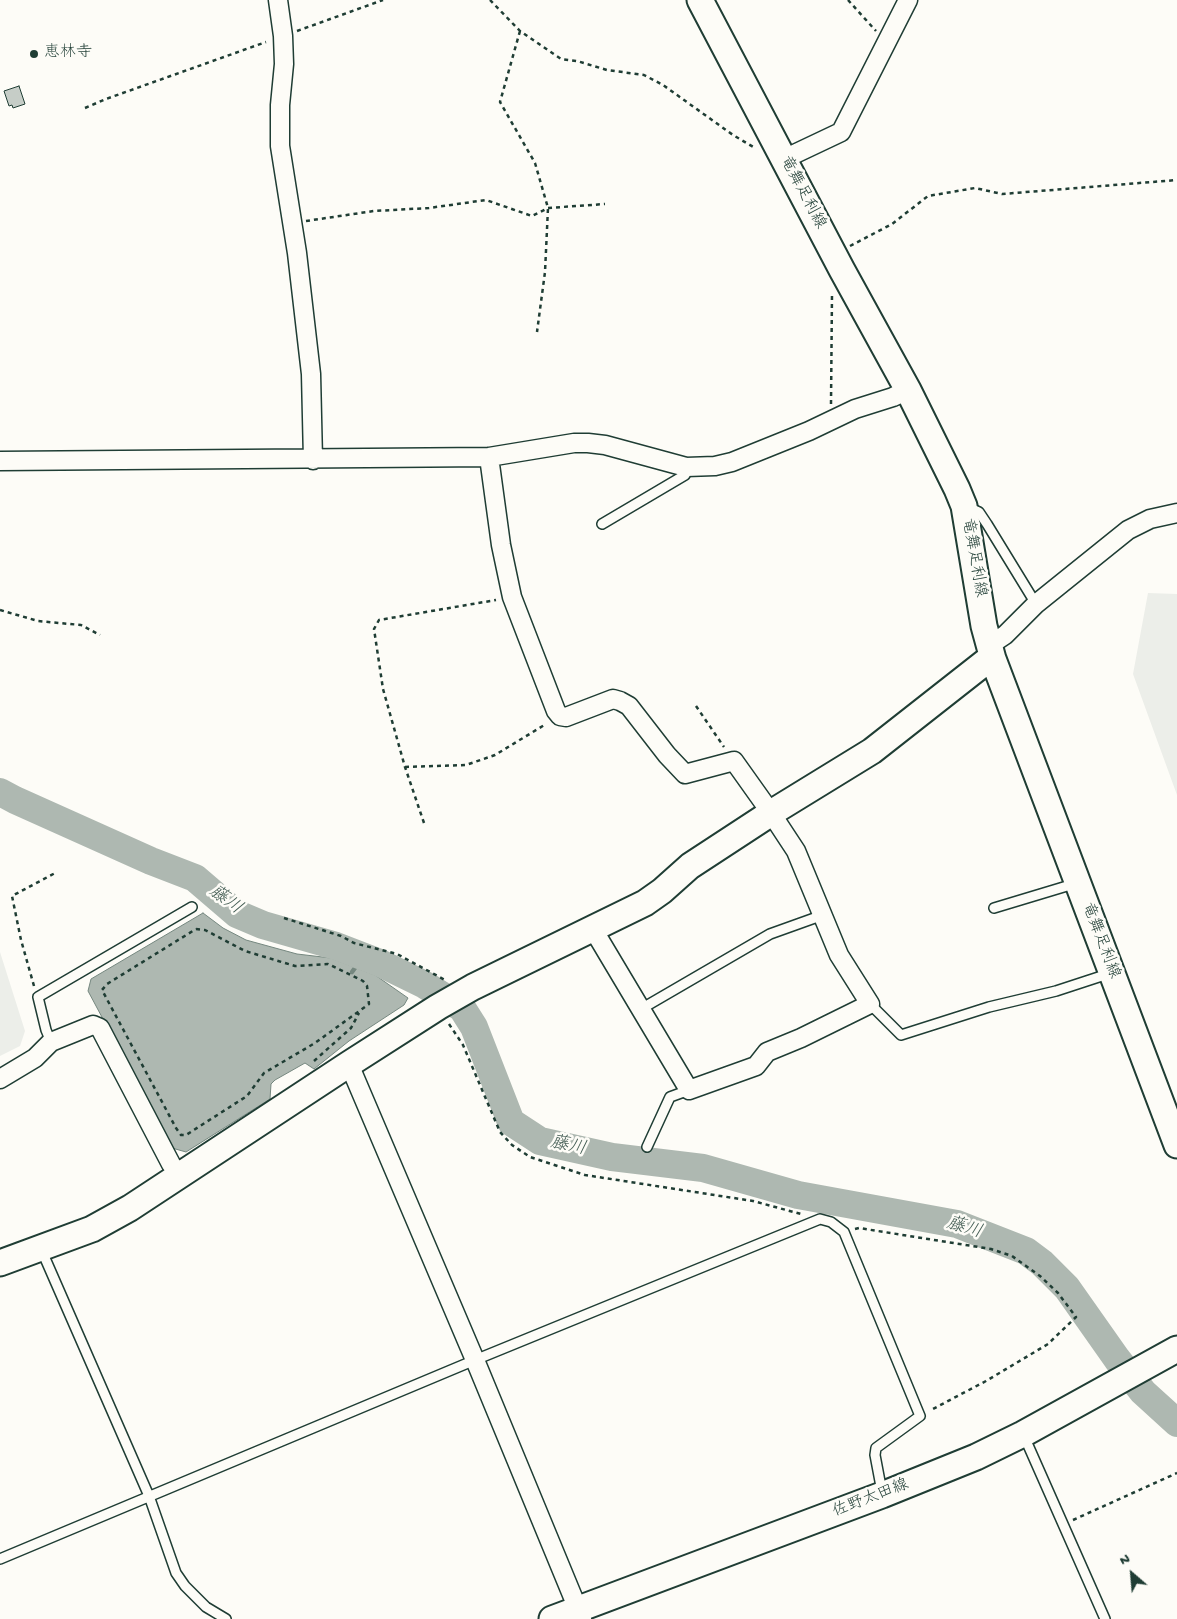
<!DOCTYPE html>
<meta charset="utf-8">
<style>
body{margin:0}
#map{position:relative;width:1177px;height:1619px;overflow:hidden;background:#fdfcf7;font-family:"Gochi Hand",sans-serif}
canvas{display:block}
.north{position:absolute;left:1107px;top:1549px;width:50px;height:50px;-webkit-text-stroke:4px #fdfcf7;paint-order:stroke;rotate:333deg;font-size:14px;font-weight:700;line-height:20px;text-align:center;color:#1f3d34}
.north::after{content:'';display:block;margin:auto;width:18px;height:22px;background:#1f3d34;clip-path:polygon(50% 0,100% 100%,50% 72%,0 100%)}
</style>
<div id="map">
<canvas width="1177" height="1619"></canvas>
<div class="north">N</div>
</div>
<script>
const ctx = document.querySelector('canvas').getContext('2d');
ctx.lineJoin = 'round';
function paint(path, color) { ctx.fillStyle = color; ctx.fill(path, 'evenodd'); }
const poly = rows => new Path2D(rows.map(r => 'M' + r).join(''));
function stroke(path, color, width, dash) { ctx.strokeStyle = color; ctx.lineWidth = width; ctx.lineCap = dash ? 'butt' : 'round'; ctx.setLineDash(dash || []); ctx.stroke(path); }
function write(font, color, halo, rows, align = 'center') {
  ctx.font = font + ' "Gochi Hand","Klee One",sans-serif'; ctx.lineWidth = 5; ctx.setLineDash([]); ctx.textBaseline = 'middle'; ctx.strokeStyle = halo; ctx.fillStyle = color; for (const [text, x, y, turn = 0] of rows) {
    ctx.save(); ctx.translate(x, y); ctx.rotate((+turn || 0) * Math.PI / 180); ctx.textAlign = isNaN(turn) ? turn : align; if (halo) ctx.strokeText(text, 0, 0); ctx.fillText(text, 0, 0); ctx.restore();
  }
}
paint(poly([
 [1148,593,1177,594,1177,795,1133,674],
 [0,952,25,1031,20,1046,0,1056]
]), '#eceee9');
const water = poly([
 [203,913,223,928,246,940,297,954,331,958,375,975,408,998,404,1005,349,1041,314,1069,305,1063,275,1080,271,1084,270,1099,186,1152,172,1148,88,991,91,979,203,913]
]);
paint(water, '#aeb8b1');
stroke(water, '#75877f', 1);
stroke(poly([
 [352,972,363,957],
 [417,990,425,985]
]), '#75877f', 4.5);
stroke(poly([
 [0,792,15,800,151,861,195,878,237,914,263,925,336,946,380,963,425,985,462,1008,474,1027,511,1122,540,1141,612,1157,703,1168,798,1195,957,1224,1026,1251,1042,1263,1067,1288,1117,1359,1143,1392,1177,1423]
]), '#aeb8b1', 28);
const building = poly([
 [19,86,25,104,13,108,12,105,9,106,4,91,19,86]
]);
paint(building, '#c6cdc7');
stroke(building, '#1f3d34', 1);
const lane = poly([
 [968,507,979,512,987,524,1036,604],
 [602,524,685,475,689,467],
 [994,908,1077,883],
 [870,1004,901,1035,989,1007,1056,991,1111,973],
 [641,1009,770,934,823,915],
 [51,1042,46,1030,38,997,192,907],
 [647,1147,670,1097,689,1090],
 [41,1249,149,1496,176,1573,185,1586,206,1607,226,1619],
 [1024,1436,1105,1619],
 [0,1559,475,1360,820,1219,831,1222,844,1232,920,1416,876,1448,875,1455,882,1492]
]);
const street = poly([
 [278,0,283,36,284,64,280,105,280,146,297,253,311,374,313,460],
 [784,159,841,132,908,0],
 [489,457,501,545,512,597,556,711,560,716,566,717,613,699,620,701,629,706,667,755,685,774,734,761,771,813,796,851,839,955,870,1004,801,1038,767,1052,756,1066,689,1090,593,929],
 [0,461,489,457,574,443,588,443,605,445,686,467,715,466,732,462,809,431,855,409,893,397,908,390],
 [990,645,1005,635,1036,604,1128,530,1150,519,1177,513],
 [349,1064,475,1360,582,1619],
 [0,1079,35,1058,51,1042,93,1025,100,1028,171,1164,179,1175]
]);
const secondary = poly([
 [700,0,842,270,908,390,957,489,964,506,984,626,993,659,1177,1145],
 [0,1263,92,1229,130,1208,349,1064,438,1007,473,987,645,903,662,891,690,866,771,813,872,751,984,663,993,659],
 [552,1619,882,1495,976,1457,1023,1434,1177,1349]
]);
stroke(lane, '#1f3d34', 12);
stroke(street, '#1f3d34', 21);
stroke(secondary, '#1f3d34', 29);
stroke(poly([
 [490,0,520,31,561,59,577,61,607,70,644,75,663,85,733,135,755,148],
 [848,0,876,31],
 [297,31,383,0],
 [520,31,500,102,535,163,548,208,545,272,537,332],
 [85,108,106,99,266,42],
 [306,221,374,211,429,208,486,200,532,216,548,208,605,204],
 [850,246,892,224,928,196,975,188,1002,194,1177,180],
 [831,404,832,294],
 [0,610,38,621,81,625,100,635],
 [696,706,724,747],
 [405,767,466,765,495,755,546,724],
 [424,823,405,767,383,689,374,629,379,620,496,600],
 [284,918,341,936,354,943,397,954,445,980],
 [196,929,205,930,245,951,295,966,328,964,363,981,367,986,369,1004,315,1043,264,1073,247,1096,186,1135,181,1135,176,1128,102,990,107,984,196,929],
 [34,986,21,940,12,896,57,872],
 [449,1024,463,1045,500,1132,512,1145,530,1157,585,1175,753,1201,801,1214],
 [314,1061,351,1028,359,1013],
 [855,1229,859,1228,991,1249,1012,1256,1040,1276,1058,1293,1076,1317,1048,1344,986,1381,931,1410],
 [1073,1520,1177,1473]
]), '#1f3d34', 2.5, [4, 4]);
stroke(lane, '#fdfcf7', 9);
stroke(street, '#fdfcf7', 18);
stroke(secondary, '#fdfcf7', 25);
for (const [x, y, r, color] of [
 [34,54,5,"#1f3d34"]
]) { const dot = new Path2D(); dot.arc(x, y, r, 0, 2 * Math.PI); ctx.fillStyle = color; ctx.fill(dot); stroke(dot, '#fdfcf7', 2); }
write('16px', '#1f3d34', '#fdfcf7', [
 ["恵林寺",44,54]
], 'left');
write('16px', '#1f3d34', '#fdfcf7', [
 ["竜舞足利線",802,193,62],
 ["竜舞足利線",973,558,80],
 ["竜舞足利線",1100,941,69],
 ["佐野太田線",871,1499,-21]
]);
write('italic 18px', '#435c53', '#fdfcf7', [
 ["藤川",225,901,36],
 ["藤川",568,1147,12],
 ["藤川",964,1229,17]
]);
</script>
